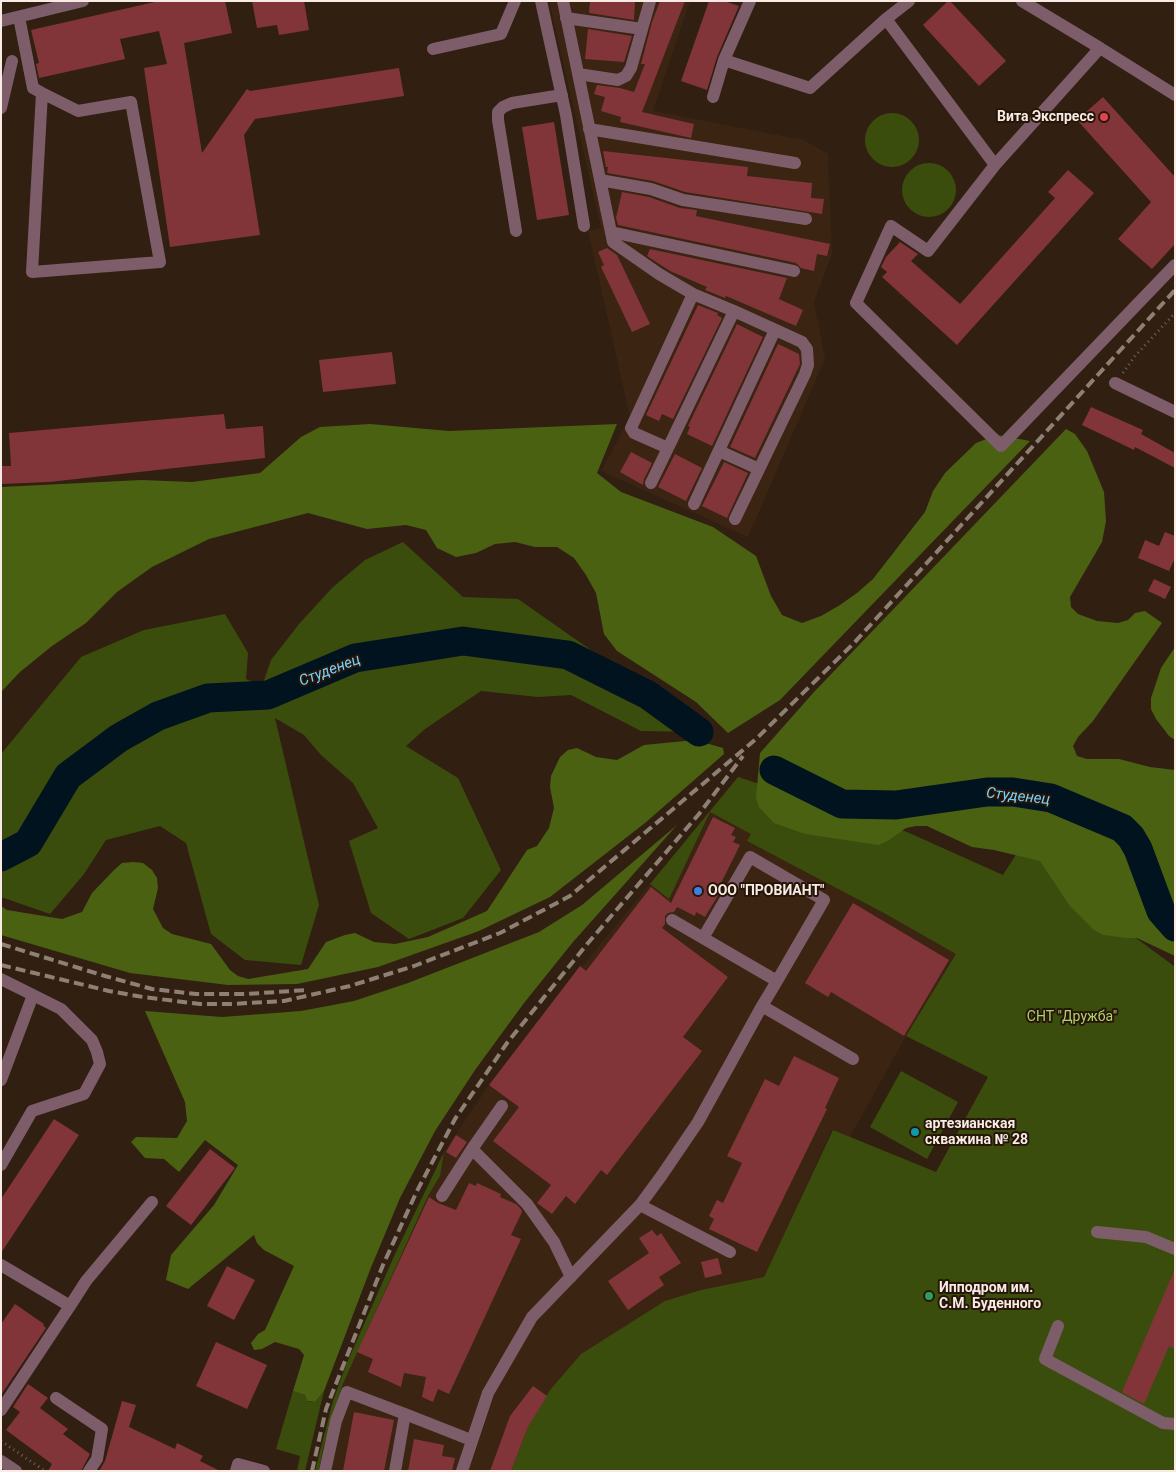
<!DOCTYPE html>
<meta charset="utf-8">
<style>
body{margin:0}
#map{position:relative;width:1176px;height:1472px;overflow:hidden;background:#311f12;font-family:Roboto,sans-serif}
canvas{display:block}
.frame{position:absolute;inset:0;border:2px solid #f8ebe3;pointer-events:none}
</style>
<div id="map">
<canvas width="1176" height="1472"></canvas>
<div class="frame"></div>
</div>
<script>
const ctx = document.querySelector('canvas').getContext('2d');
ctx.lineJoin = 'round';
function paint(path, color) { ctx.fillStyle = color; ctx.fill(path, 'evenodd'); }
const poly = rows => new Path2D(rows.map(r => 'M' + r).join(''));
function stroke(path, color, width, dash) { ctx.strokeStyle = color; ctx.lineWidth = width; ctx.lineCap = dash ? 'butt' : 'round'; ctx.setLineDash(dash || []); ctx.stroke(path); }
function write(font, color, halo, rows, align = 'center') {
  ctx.font = font + ' Roboto,sans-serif'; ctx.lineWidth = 4; ctx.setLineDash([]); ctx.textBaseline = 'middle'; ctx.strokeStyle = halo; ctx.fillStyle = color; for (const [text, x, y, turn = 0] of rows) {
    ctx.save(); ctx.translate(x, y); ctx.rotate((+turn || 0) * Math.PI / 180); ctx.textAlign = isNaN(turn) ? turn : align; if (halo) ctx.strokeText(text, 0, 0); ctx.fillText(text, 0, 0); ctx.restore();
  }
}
paint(poly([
 [549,1,690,1,653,111,804,140,828,154,832,254,814,302,825,359,748,537,601,471,630,417,588,231,601,228],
 [738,777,907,832,925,841,957,954,906,1036,850,1137,832,1130,764,1277,701,1290,581,1354,550,1390,528,1427,511,1471,319,1471,323,1448,342,1386,428,1196,440,1176,444,1152,487,1088,580,969]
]), '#3b2412');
paint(poly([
 '865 140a27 27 0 1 1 54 0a27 27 0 1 1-54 0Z',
 '902 190a27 27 0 1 1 54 0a27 27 0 1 1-54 0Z',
 [403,542,463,597,518,599,598,655,667,692,699,732,641,731,571,695,538,697,481,691,425,729,406,746,458,778,501,870,463,918,409,939,371,913,349,841,378,828,353,783,321,755,304,735,275,718,319,905,301,965,245,960,211,934,186,843,160,826,106,840,84,874,50,914,1,897,1,754,81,657,144,630,225,614,248,653,246,679,262,686,271,660,299,624,333,587,365,560],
 [738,777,907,832,1003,875,1033,828,1110,919,1174,966,1175,1471,511,1471,528,1427,550,1390,581,1354,665,1301,701,1290,764,1277,833,1130,936,1172,988,1077,906,1036,956,954,884,913,747,841,751,834,710,812,669,899,650,884],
 [901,1071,958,1102,927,1159,870,1127],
 [444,1152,440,1176,428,1196,342,1386,323,1448,319,1471,315,1471,333,1401,346,1365,395,1254],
 [293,1391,305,1395,307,1401,310,1402,315,1402,324,1391,305,1471,297,1471,300,1456,276,1449]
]), '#3b4d0c');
paint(poly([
 [370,424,449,431,617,424,597,473,621,492,713,527,756,556,771,596,782,615,802,623,821,616,840,605,857,593,873,579,925,512,933,491,945,473,976,443,997,435,1030,441,780,700,728,733,696,702,617,651,604,634,596,593,586,575,574,558,557,547,535,547,515,542,495,544,476,553,456,557,437,548,426,530,406,525,367,529,308,513,209,539,152,567,117,592,86,623,52,646,20,672,1,692,1,487,141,480,192,482,260,473,301,437,320,427],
 [1066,429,1075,434,1087,451,1104,492,1106,521,1102,542,1070,597,1071,607,1078,614,1097,621,1118,623,1128,620,1135,613,1145,611,1162,623,1093,721,1078,737,1073,746,1077,756,1087,759,1119,759,1150,767,1175,770,1175,956,1137,938,1126,938,1104,935,1094,930,1070,906,1040,861,994,850,972,847,927,826,916,826,906,828,889,840,879,845,805,834,774,823,759,807,756,798,760,753,814,692],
 [1175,647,1175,740,1169,736,1156,719,1151,709,1151,698,1161,668],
 [695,740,723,748,724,754,645,823,550,897,479,931,378,967,297,984,228,985,130,973,1,935,1,906,7,910,62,919,82,912,92,893,114,870,122,863,133,862,143,863,152,870,157,878,158,888,153,909,163,928,172,934,211,944,230,970,238,976,248,979,308,969,326,942,345,935,355,933,374,942,395,944,428,937,487,911,527,850,537,846,549,828,554,808,550,787,551,776,560,757,568,750,577,748,596,757,617,760,644,745],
 [677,825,573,942,524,1003,475,1070,435,1131,400,1198,370,1270,324,1391,315,1402,307,1401,305,1395,293,1391,304,1355,299,1349,275,1342,262,1349,254,1350,251,1343,258,1334,265,1330,294,1266,264,1250,257,1243,254,1235,188,1289,166,1280,171,1255,214,1205,238,1165,205,1140,179,1172,164,1159,145,1158,131,1142,136,1137,177,1138,187,1121,185,1102,145,1011,222,1017,301,1011,354,1001,408,983,539,932,582,905]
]), '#4b6112');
stroke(poly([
 [774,770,842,804,896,805,987,792,1013,792,1051,798,1122,828,1131,837,1138,849,1161,911,1175,927],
 [1,857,28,843,68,776,119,738,158,716,208,698,268,695,355,658,463,641,568,655,648,695,699,732]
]), '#00131f', 29);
paint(poly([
 [159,1,225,1,232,33,184,43,202,153,247,89,250,91,399,68,404,96,255,119,244,135,260,235,170,247,144,68,167,64,159,31,120,39,125,59,39,78,36,64,39,63,31,30],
 [252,1,304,1,309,30,279,35,277,25,257,28],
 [590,1,635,1,634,20,589,13],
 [660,1,685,1,642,112,694,124,691,138,620,122,621,117,601,111,605,97,594,94,597,85,620,88,634,92,645,64,641,64,652,22],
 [709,1,724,1,739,6,717,57,707,90,681,81],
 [948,1,950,1,1006,61,979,86,923,25],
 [588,29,632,36,624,62,585,59],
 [1103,97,1175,177,1175,244,1152,269,1118,239,1151,202,1077,120],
 [554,122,569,215,537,220,522,127],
 [603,151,748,167,747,176,812,183,811,198,824,199,822,214,685,192,653,181,607,173,608,167,606,167],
 [1068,170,1094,193,957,345,882,277,887,272,881,267,886,257,900,242,918,254,911,261,960,304,1055,198,1048,192],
 [622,192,649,197,680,208,697,210,696,216,830,244,827,256,817,254,814,271,801,268,796,263,618,225,616,218],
 [607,248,617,255,650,324,632,332,601,267,604,265,598,252],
 [650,249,787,278,779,299,803,310,796,326,726,296,725,298,705,290,707,287,670,271,647,256],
 [698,305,718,313,717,315,722,318,673,419,662,414,659,421,646,415],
 [737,324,763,337,712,446,687,434,690,427,688,426],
 [778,344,799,354,800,364,755,458,730,447],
 [392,352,396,384,323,392,319,360],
 [1091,407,1143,430,1141,434,1175,453,1175,468,1135,447,1134,450,1082,425],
 [224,414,226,429,263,426,265,458,49,482,1,484,1,466,11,466,9,433],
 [631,452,652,463,644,479,643,485,620,472],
 [675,454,702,468,686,501,658,487],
 [724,462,748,473,727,518,702,506],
 [1165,532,1175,536,1175,558,1169,571,1138,558,1145,540,1159,546],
 [1154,579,1171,587,1165,599,1148,591],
 [713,817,735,828,731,835,736,837,733,842,740,845,719,887,722,889,705,917,696,912,695,916,677,907,674,912,668,913,665,916,665,924,662,928,728,977,683,1037,702,1051,607,1175,601,1170,575,1204,566,1196,552,1214,537,1203,551,1185,493,1141,519,1107,489,1085,580,966,586,971,651,887,671,903],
 [853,903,949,960,904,1036,831,992,828,997,805,983],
 [794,1056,839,1078,825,1108,827,1109,757,1252,709,1229,714,1219,709,1216,717,1200,723,1203,742,1163,727,1156,765,1079,779,1086],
 [54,1119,79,1135,1,1253,1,1199],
 [456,1135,467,1142,456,1158,446,1152],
 [210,1149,235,1168,191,1225,166,1206],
 [469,1183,476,1186,477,1183,501,1194,500,1197,516,1204,521,1209,522,1212,511,1235,521,1239,449,1394,438,1389,433,1402,422,1397,426,1377,404,1373,401,1387,368,1372,373,1359,357,1352,429,1197,438,1203,456,1210],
 [652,1230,657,1236,661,1233,681,1263,659,1277,664,1285,628,1310,608,1281,649,1253,639,1238],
 [718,1258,722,1274,705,1278,701,1262],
 [227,1266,255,1280,234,1320,207,1306],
 [1175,1269,1175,1349,1169,1346,1144,1404,1122,1392],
 [15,1304,44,1324,43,1325,46,1328,1,1395,1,1324],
 [216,1342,267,1365,247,1409,196,1386],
 [28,1384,48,1398,40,1408,68,1429,63,1434,90,1454,81,1471,48,1471,52,1464,6,1430,20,1412,13,1407],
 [533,1386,547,1396,528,1427,511,1471,490,1471,510,1416],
 [122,1401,136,1405,129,1427,175,1449,177,1443,203,1456,200,1461,220,1471,99,1471,105,1461],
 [354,1412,394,1420,384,1471,343,1471],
 [414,1439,444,1445,442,1456,455,1458,452,1471,408,1471]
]), '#813538');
stroke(poly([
 [1123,373,1135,356,1175,313],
 [1,1441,45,1471]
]), '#736357', 3, [1, 4]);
stroke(poly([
 [541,1,566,115,584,226],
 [563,1,613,242,659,274,693,294,734,311,802,342,807,349,808,365,805,374,735,519],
 [19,17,33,88,42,93,78,111,131,102,160,262,32,272,42,93],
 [566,18,642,29],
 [886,19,909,1],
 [1,21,83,1],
 [1100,48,1175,95],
 [433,49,501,34,515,1],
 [724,60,750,1],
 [578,74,618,80,626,76,631,68,650,1],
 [713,97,724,60,810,88,886,19,995,165,1100,48,1022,1],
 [1,108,12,61],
 [589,129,795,163],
 [995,165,928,251,891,226,856,303,1001,446,1175,265],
 [600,180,651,189,683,200,806,219],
 [516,231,498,120,498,112,503,107,512,103,562,95],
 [611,232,794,271],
 [693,294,631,428,634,433,668,448,734,311],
 [1115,383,1175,412],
 [719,451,759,469],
 [651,483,668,448],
 [694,504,775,330],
 [672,920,703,938],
 [1,979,61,1009,92,1040,97,1052,100,1064,84,1094,32,1111,1,1165],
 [762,1006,853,1059],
 [1,1080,33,995],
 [472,1149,502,1106],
 [442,1196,472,1149,527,1204,554,1242,571,1277],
 [640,1205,730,1252],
 [1097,1232,1146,1237,1175,1249],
 [1,1265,70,1306,1,1410],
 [70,1306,86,1281,152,1202],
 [1058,1326,1045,1359,1163,1423,1175,1424],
 [56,1398,102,1429,97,1459,89,1471],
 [1,1461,16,1471],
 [236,1471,238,1464,264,1471],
 [325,1471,336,1421,347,1392,405,1414],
 [395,1471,405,1414,471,1440],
 [462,1471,488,1393,532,1317,640,1205,662,1175,698,1122,762,1006,777,981,824,900,750,857,703,938,777,981]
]), '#7e5d6a', 12);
stroke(poly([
 [1,944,105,976,152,989,196,994,246,994,307,990],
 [1,965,109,991,143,997,200,1004,231,1004,284,1001,350,986,414,966,500,933,570,896,756,739,854,643,1175,290],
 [312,1471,326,1409,383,1265,417,1191,455,1119,507,1043,588,943,699,814,743,756]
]), '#8f8075', 4, [10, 5]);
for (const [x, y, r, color] of [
 [1104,117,5,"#e0444e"],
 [698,891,5,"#3f7fe0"],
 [915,1132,5,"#0f9aa8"],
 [929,1296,5,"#2e9e5b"]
]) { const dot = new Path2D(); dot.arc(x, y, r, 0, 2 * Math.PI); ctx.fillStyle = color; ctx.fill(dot); stroke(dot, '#261509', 2); }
write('bold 14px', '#f8ebe3', '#261509', [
 ["Вита Экспресс",1094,117,"right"],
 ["ООО \"ПРОВИАНТ\"",708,891],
 ["артезианская",925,1124],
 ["скважина № 28",925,1140],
 ["Ипподром им.",939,1288],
 ["С.М. Буденного",939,1304]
], 'left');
write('14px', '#afd16a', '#261509', [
 ["СНТ \"Дружба\"",1072,1017]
]);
write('italic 15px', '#75d2fe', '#261509', [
 ["Студенец",330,671,-21],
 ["Студенец",1018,797,6]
]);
</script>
